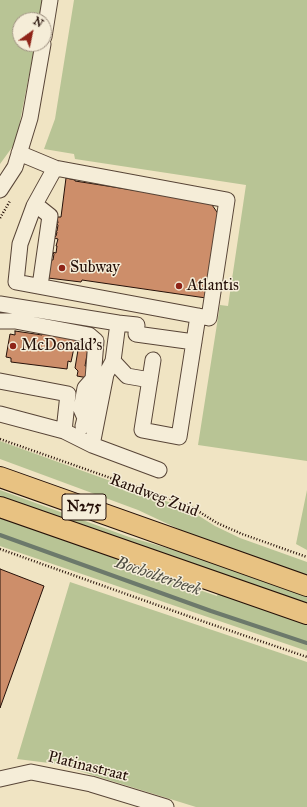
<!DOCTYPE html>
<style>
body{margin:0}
#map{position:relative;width:307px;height:807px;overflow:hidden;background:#f0e4c3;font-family:"IM FELL Great Primer",serif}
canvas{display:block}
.north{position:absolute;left:12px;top:12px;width:40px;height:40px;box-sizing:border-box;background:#f5edd8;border:1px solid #a29585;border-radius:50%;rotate:33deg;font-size:11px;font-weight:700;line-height:16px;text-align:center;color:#251008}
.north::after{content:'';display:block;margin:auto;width:14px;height:18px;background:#8f2418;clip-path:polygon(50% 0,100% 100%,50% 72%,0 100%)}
</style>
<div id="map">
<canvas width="307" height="807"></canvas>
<div class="north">N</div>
</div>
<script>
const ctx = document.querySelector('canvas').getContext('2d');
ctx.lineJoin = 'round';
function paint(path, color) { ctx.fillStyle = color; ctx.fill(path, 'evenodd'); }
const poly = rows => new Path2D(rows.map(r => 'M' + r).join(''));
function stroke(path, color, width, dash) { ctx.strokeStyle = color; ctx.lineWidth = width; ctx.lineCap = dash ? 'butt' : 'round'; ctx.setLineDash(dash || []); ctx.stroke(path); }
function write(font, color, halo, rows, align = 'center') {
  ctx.font = font + ' "IM FELL Great Primer",serif'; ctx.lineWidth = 3; ctx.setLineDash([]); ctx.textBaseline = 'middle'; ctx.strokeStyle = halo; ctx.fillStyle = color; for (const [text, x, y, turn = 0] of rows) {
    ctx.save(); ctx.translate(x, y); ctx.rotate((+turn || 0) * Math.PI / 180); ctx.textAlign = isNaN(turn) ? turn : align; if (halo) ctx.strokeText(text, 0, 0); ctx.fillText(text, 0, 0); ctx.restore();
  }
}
paint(poly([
 [0,0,43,0,40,20,20,20,20,44,35,44,16,142,0,164],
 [74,0,307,0,307,461,198,445,220,305,228,306,246,185,75,159,74,154,44,149,55,119],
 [0,441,188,509,215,526,240,538,307,562,307,577,217,547,138,510,0,459],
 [0,490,129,537,181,552,307,595,307,606,0,500],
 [307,490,307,550,296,544],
 [0,514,111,554,129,566,217,596,219,591,307,623,307,651,0,546],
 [70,582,307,662,307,807,196,807,57,764,17,759]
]), '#b8c495');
stroke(poly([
 [0,535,211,611,307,643]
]), '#6c796b', 4);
const building = poly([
 [66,178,75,180,75,181,210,202,219,215,206,298,82,280,81,282,48,278,51,260,53,260,54,254,52,252,56,253,57,246,56,246,58,239,54,238,56,236,57,232,55,231,57,231,58,225,56,223,58,223,57,217,61,217,66,178],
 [15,331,42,335,43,331,89,343,85,366,90,366,88,378,77,376,78,371,75,368,79,344,75,343,71,362,68,361,67,369,11,362,11,358,6,357,10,334,15,335,15,331],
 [0,569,44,586,0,708,0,569]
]);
paint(building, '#cd8e6a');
stroke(building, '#251008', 1);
const minor = poly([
 [44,37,50,0],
 [19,153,55,168,227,200,209,318,16,282,20,244,34,206,55,168],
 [0,190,15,167,30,118,43,44],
 [35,204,50,216,40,286],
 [0,304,118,323,113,361,106,374,92,445,64,431],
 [0,321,15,321,89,335,96,341,93,379,96,389,93,410,85,418],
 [118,323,137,325,136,334,194,342],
 [153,360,142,430,179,437,198,316],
 [113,361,127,376,150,380],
 [0,381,68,394,64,431,0,414],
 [83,426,85,418,81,409,85,388,93,379],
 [92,445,159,470],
 [0,779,31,772,91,784,166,807]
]);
const major = poly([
 [0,477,307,586],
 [0,507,307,614]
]);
stroke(minor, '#584537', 17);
stroke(major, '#251008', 22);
stroke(poly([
 [0,218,10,201],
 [0,439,190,506,217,523,242,534,307,557],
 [0,549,199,620,307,657]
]), '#251008', 2.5, [1, 2]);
stroke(minor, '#f5edd8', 15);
stroke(major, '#e8c282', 20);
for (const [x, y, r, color] of [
 [62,268,4,"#8f2418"],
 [179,286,4,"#8f2418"],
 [13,346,4,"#8f2418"]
]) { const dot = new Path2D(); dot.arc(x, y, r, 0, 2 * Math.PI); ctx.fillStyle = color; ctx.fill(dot); stroke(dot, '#f5edd8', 1.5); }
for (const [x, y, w] of [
 [84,507,44]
]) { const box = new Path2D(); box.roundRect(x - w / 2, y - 13, w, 26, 3); ctx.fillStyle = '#f5edd8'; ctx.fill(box); stroke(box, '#251008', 1); }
write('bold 15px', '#251008', null, [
 ["N275",84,507]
]);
write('16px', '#251008', '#f5edd8', [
 ["Subway",70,268],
 ["Atlantis",187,286],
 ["McDonald's",21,346]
], 'left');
write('16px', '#251008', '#f5edd8', [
 ["Randweg Zuid",154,496,21],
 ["Platinastraat",88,767,14]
]);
write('italic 17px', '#4e4d42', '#f5edd8', [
 ["Bocholterbeek",158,577,19]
]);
</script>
